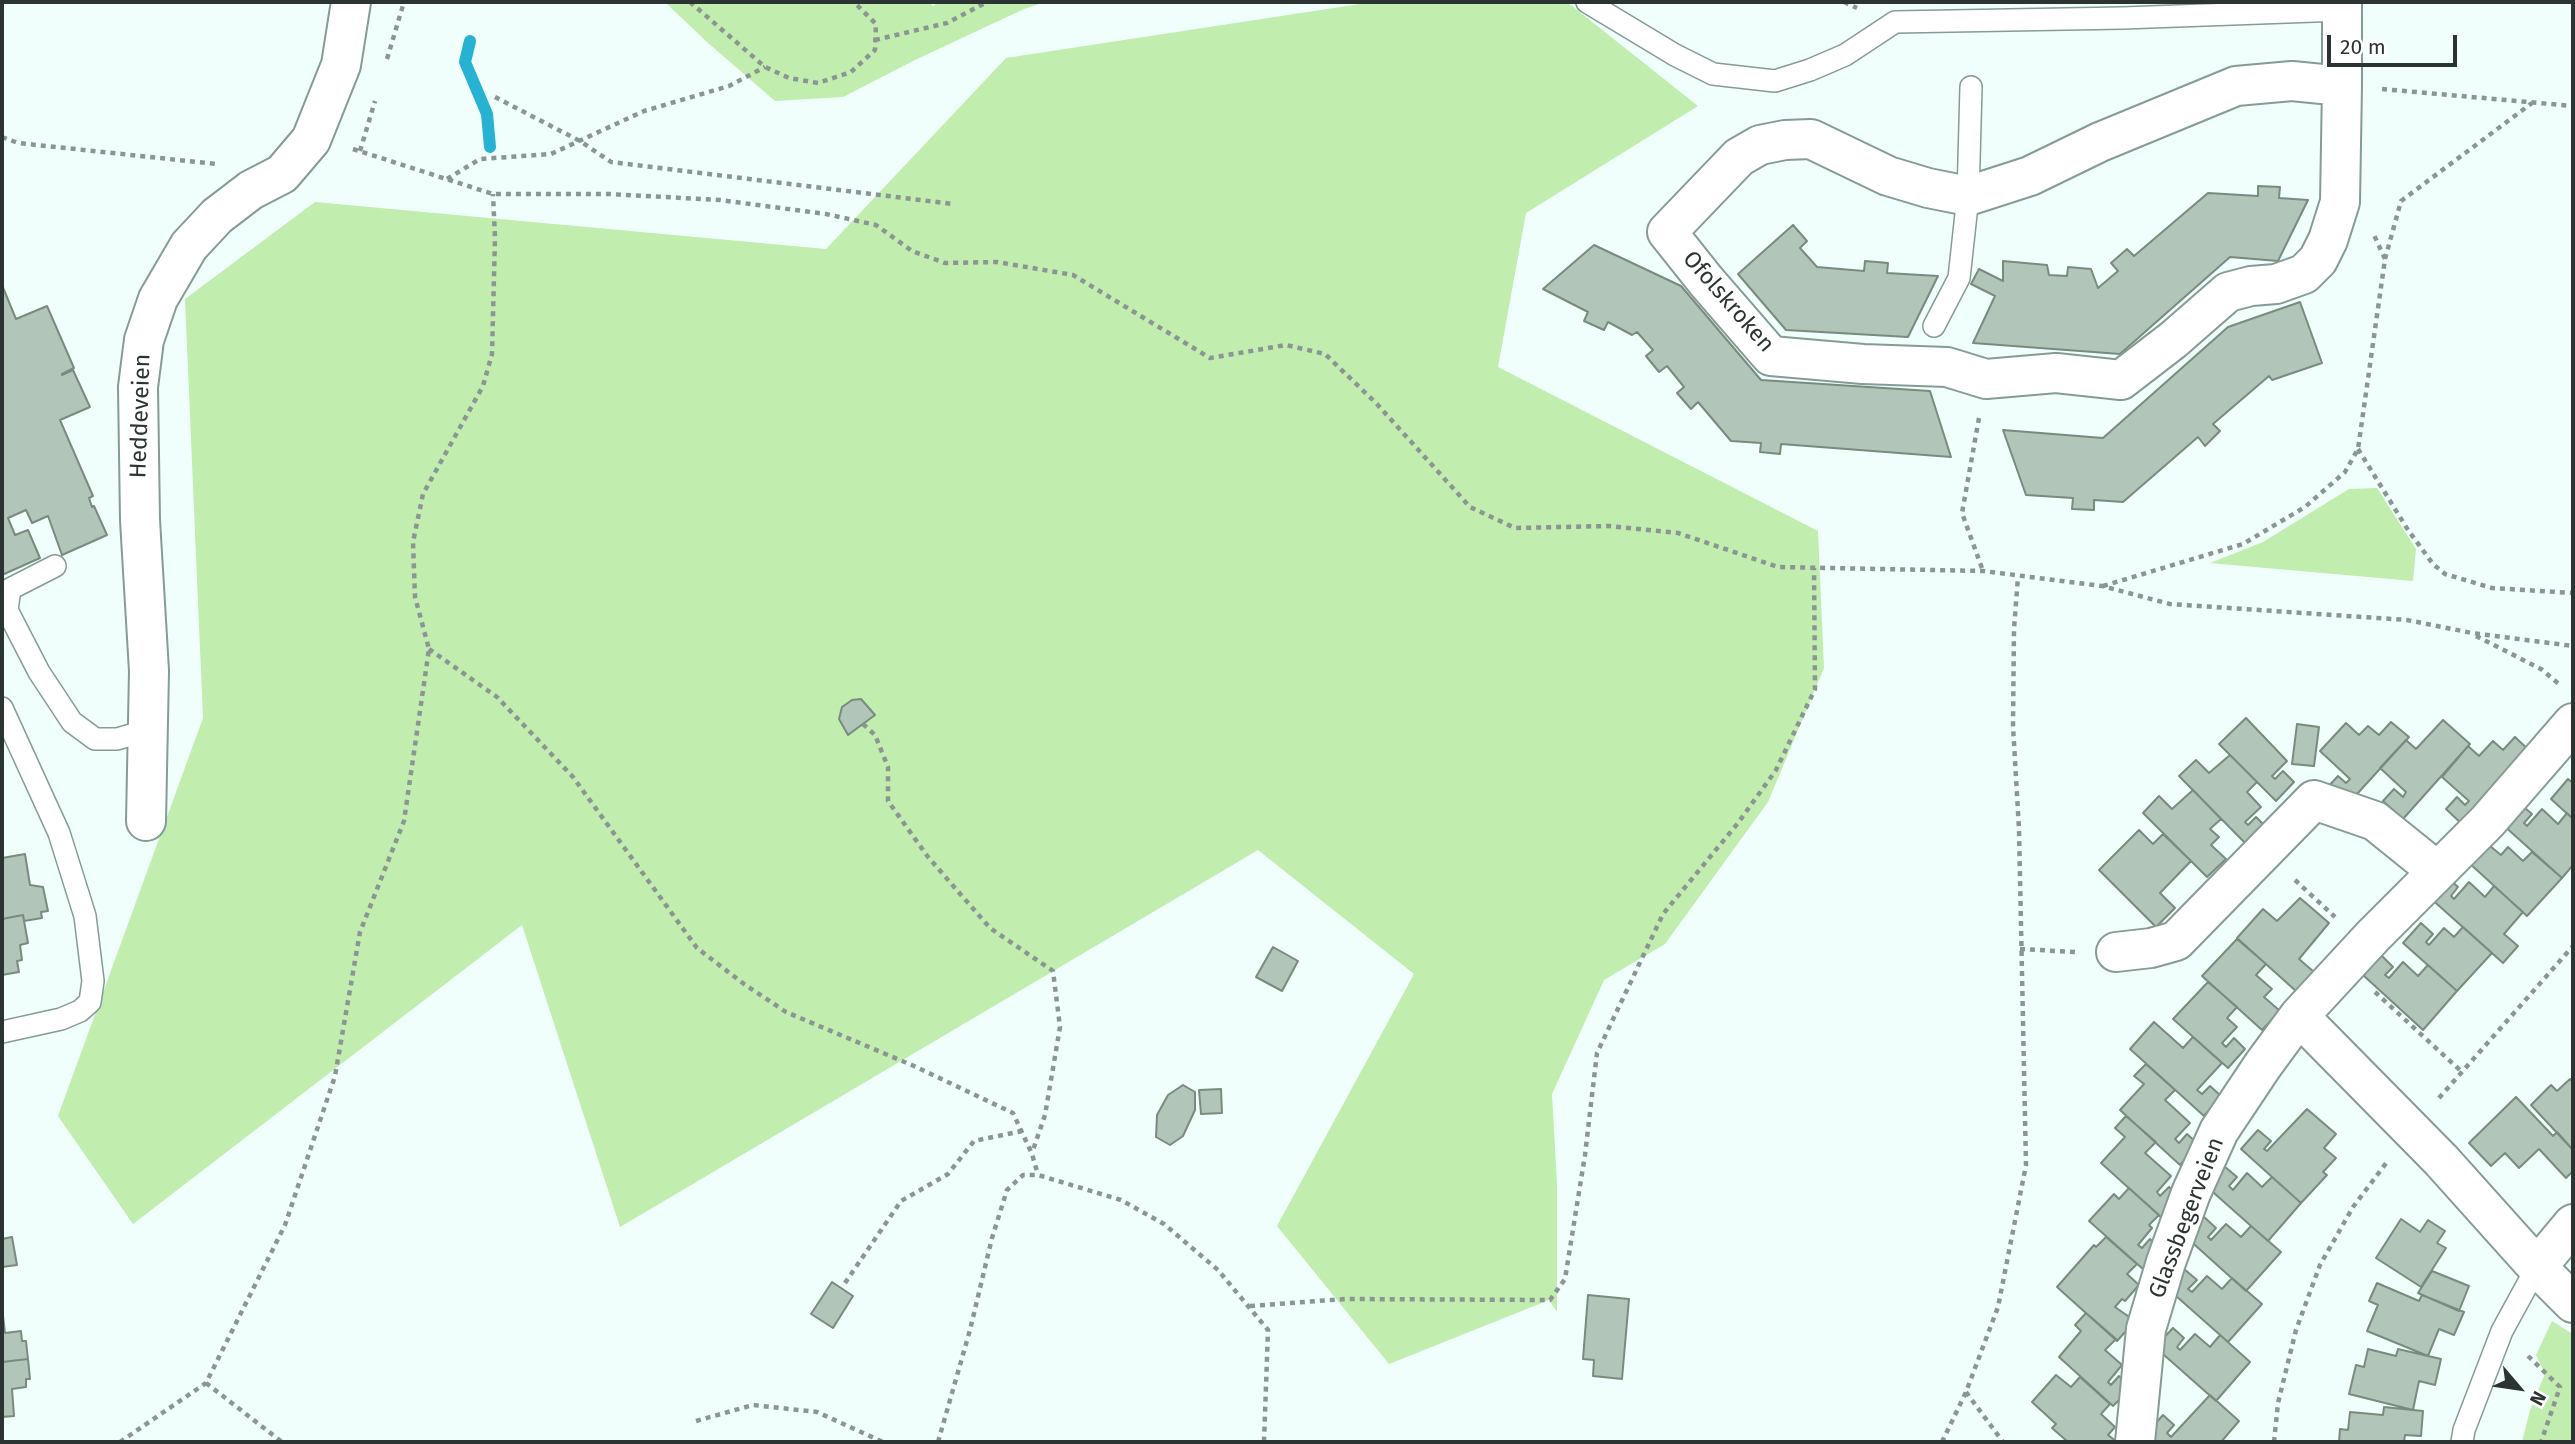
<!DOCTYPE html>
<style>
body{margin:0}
#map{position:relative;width:2575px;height:1444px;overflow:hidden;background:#f0fffb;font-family:"Fira Sans",sans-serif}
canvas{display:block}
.frame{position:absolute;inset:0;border:4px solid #2b3432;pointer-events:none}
.north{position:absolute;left:2484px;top:1353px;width:70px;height:70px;-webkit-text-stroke:5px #fff;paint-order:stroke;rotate:119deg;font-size:19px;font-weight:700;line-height:28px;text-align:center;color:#2b3432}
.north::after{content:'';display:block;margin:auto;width:24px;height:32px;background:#2b3432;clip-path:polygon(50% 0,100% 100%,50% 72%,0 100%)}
.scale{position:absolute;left:2327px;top:35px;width:130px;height:32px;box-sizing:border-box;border:4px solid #2b3432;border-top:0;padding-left:9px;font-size:21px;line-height:24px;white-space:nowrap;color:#2b3432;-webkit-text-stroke:5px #fff;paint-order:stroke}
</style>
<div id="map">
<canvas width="2575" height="1444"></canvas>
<div class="frame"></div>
<div class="north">N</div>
<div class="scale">20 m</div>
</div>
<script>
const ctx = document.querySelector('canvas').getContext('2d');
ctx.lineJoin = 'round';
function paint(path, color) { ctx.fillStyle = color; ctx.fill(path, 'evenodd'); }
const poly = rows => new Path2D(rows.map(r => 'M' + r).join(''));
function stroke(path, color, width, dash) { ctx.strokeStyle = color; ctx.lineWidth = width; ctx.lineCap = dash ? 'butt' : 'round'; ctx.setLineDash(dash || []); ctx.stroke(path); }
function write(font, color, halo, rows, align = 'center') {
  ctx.font = font + ' "Fira Sans",sans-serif'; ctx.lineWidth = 6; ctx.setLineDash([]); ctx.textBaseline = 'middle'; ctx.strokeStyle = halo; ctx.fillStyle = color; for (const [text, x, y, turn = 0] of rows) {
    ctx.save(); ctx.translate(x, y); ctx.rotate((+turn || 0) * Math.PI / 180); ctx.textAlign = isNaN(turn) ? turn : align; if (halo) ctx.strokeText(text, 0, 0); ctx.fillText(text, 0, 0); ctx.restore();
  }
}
paint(poly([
 [665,2,926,2,934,6,937,2,1045,2,1024,9,913,61,843,97,775,101,707,42],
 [1373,2,1567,2,1698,106,1526,213,1498,367,1818,531,1824,668,1768,802,1665,944,1604,980,1552,1094,1557,1184,1557,1312,1549,1300,1389,1364,1277,1226,1414,974,1258,850,620,1227,522,925,133,1224,58,1116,203,718,185,299,315,202,826,249,1006,58],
 [2377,488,2416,549,2413,581,2210,563,2263,542,2349,489],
 [2552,1321,2573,1334,2573,1442,2522,1442,2530,1410,2545,1374,2536,1355]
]), '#c1edae');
stroke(poly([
 [470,41,465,62,487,114,490,147]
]), '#27b2d2', 12);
const building = poly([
 [2258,186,2280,187,2279,198,2308,200,2278,261,2230,257,2120,354,1973,343,1995,296,1971,284,1979,269,2003,281,2003,261,2047,265,2049,275,2067,276,2068,267,2091,269,2098,288,2118,271,2111,263,2127,249,2134,256,2208,193,2258,196,2258,186],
 [1793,225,1807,241,1800,248,1817,267,1864,271,1865,261,1888,263,1887,273,1938,276,1908,337,1786,330,1738,274,1793,225],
 [1594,245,1681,286,1761,380,1930,391,1951,457,1781,444,1780,454,1760,452,1761,443,1731,441,1698,402,1691,409,1677,393,1684,387,1667,366,1659,372,1646,356,1653,350,1637,332,1632,335,1608,322,1604,330,1584,321,1588,312,1543,289,1594,245],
 [2,285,16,319,47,306,74,368,62,374,62,375,73,370,90,407,60,420,93,496,89,498,92,507,94,506,107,535,62,555,48,516,32,523,26,510,8,518,15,535,28,530,40,558,2,575,2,285],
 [2300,302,2322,363,2272,380,2269,376,2213,424,2220,431,2205,446,2198,437,2123,502,2094,500,2094,510,2072,509,2073,498,2026,495,2003,430,2103,438,2228,327,2300,302],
 [861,699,875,715,848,735,839,719,842,707,852,700,861,699],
 [2246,718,2287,761,2272,776,2275,779,2283,771,2294,782,2276,801,2219,744,2246,718],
 [2443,720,2470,744,2403,819,2383,801,2394,789,2403,797,2406,792,2380,768,2406,740,2416,749,2443,720],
 [2391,722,2409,737,2347,805,2327,788,2338,776,2346,783,2350,779,2320,751,2346,723,2359,735,2368,726,2379,735,2391,722],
 [2297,724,2319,727,2314,766,2292,764,2297,724],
 [2515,737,2532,753,2465,827,2446,809,2457,797,2465,805,2469,801,2442,777,2468,746,2479,756,2493,741,2503,750,2515,737],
 [2230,755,2257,782,2247,792,2261,807,2245,822,2248,825,2256,817,2268,829,2249,847,2179,776,2196,760,2209,773,2230,755],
 [2568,779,2573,783,2573,819,2551,799,2568,779],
 [2193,790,2221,819,2210,829,2219,837,2211,845,2226,859,2207,877,2143,813,2159,796,2172,809,2193,790],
 [2519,803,2532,814,2524,823,2527,826,2542,809,2558,824,2567,813,2573,819,2573,865,2562,878,2502,824,2519,803],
 [2139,830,2153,844,2163,834,2191,861,2160,893,2175,908,2156,927,2099,870,2139,830],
 [2485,842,2501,855,2508,847,2523,861,2532,852,2562,878,2527,916,2467,861,2485,842],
 [25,854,30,885,43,887,48,911,41,912,42,918,24,921,23,915,2,919,2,858,25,854],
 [2446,876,2458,887,2451,896,2454,899,2469,882,2485,897,2494,886,2523,912,2504,934,2518,946,2503,963,2428,896,2446,876],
 [2300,898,2329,923,2299,959,2314,972,2297,992,2237,938,2263,909,2277,921,2300,898],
 [23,915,28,943,20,945,22,960,17,961,19,972,2,975,2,919,23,915],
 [2421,923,2433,934,2426,942,2429,945,2444,928,2454,937,2463,927,2492,953,2457,991,2403,943,2421,923],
 [2237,939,2266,964,2256,975,2272,989,2264,997,2280,1011,2262,1030,2202,976,2237,939],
 [1273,947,1298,961,1282,991,1256,977,1273,947],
 [2381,955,2393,967,2385,975,2389,978,2403,962,2418,976,2428,965,2457,991,2423,1030,2363,975,2381,955],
 [2208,982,2237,1007,2227,1018,2237,1027,2222,1043,2226,1047,2234,1038,2245,1049,2228,1068,2173,1019,2208,982],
 [2154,1022,2183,1048,2193,1037,2222,1063,2197,1090,2202,1094,2210,1086,2221,1096,2204,1116,2130,1049,2154,1022],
 [2146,1064,2175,1090,2165,1100,2190,1123,2175,1139,2179,1143,2187,1134,2199,1145,2180,1165,2120,1110,2144,1084,2134,1076,2146,1064],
 [2570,1079,2573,1082,2573,1150,2531,1105,2551,1085,2557,1091,2570,1079],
 [1183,1085,1195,1092,1195,1110,1183,1136,1170,1145,1156,1137,1157,1115,1168,1095,1183,1085],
 [1221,1089,1222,1113,1201,1114,1199,1090,1221,1089],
 [2516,1097,2553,1136,2557,1132,2573,1150,2573,1171,2566,1178,2539,1149,2519,1168,2505,1153,2491,1166,2469,1143,2516,1097],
 [2307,1109,2336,1134,2324,1148,2336,1158,2323,1172,2327,1175,2301,1203,2241,1149,2258,1130,2271,1141,2264,1149,2267,1151,2307,1109],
 [2126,1116,2156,1142,2145,1153,2171,1176,2157,1192,2160,1196,2169,1187,2180,1198,2162,1218,2101,1163,2125,1137,2115,1128,2126,1116],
 [2224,1166,2237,1177,2229,1186,2233,1190,2247,1173,2262,1187,2272,1177,2301,1203,2268,1241,2206,1186,2224,1166],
 [2129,1188,2159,1215,2149,1225,2152,1228,2138,1245,2142,1248,2150,1239,2162,1250,2144,1270,2089,1221,2114,1194,2119,1199,2129,1188],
 [2204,1217,2216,1228,2208,1237,2211,1240,2226,1224,2241,1237,2251,1226,2281,1252,2246,1291,2186,1237,2204,1217],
 [2401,1219,2420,1232,2428,1220,2445,1231,2437,1243,2446,1248,2421,1287,2376,1258,2401,1219],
 [12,1237,17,1265,2,1267,2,1239,12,1237],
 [2106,1237,2137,1264,2127,1274,2139,1285,2125,1301,2122,1299,2115,1307,2135,1321,2117,1341,2057,1287,2094,1245,2096,1247,2106,1237],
 [2184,1269,2197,1280,2188,1289,2192,1292,2207,1276,2222,1289,2232,1278,2262,1304,2228,1342,2167,1288,2184,1269],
 [2432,1271,2469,1286,2459,1311,2418,1293,2432,1271],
 [832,1282,853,1296,833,1328,811,1314,832,1282],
 [2377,1283,2419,1301,2422,1295,2464,1312,2454,1335,2439,1329,2428,1356,2367,1331,2378,1305,2369,1301,2377,1283],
 [1588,1295,1629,1299,1622,1379,1593,1376,1594,1360,1583,1359,1588,1295],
 [2,1307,5,1333,21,1331,22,1341,26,1341,28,1359,2,1362,2,1307],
 [2086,1313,2116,1339,2105,1350,2122,1365,2108,1382,2111,1385,2119,1376,2132,1387,2113,1406,2059,1357,2081,1331,2075,1325,2086,1313],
 [2173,1328,2184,1338,2177,1347,2180,1350,2195,1334,2210,1347,2220,1335,2250,1362,2216,1401,2155,1347,2173,1328],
 [2368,1349,2396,1356,2398,1349,2441,1359,2435,1385,2419,1381,2413,1410,2349,1394,2356,1365,2364,1367,2368,1349],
 [28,1359,30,1379,26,1379,26,1387,12,1389,14,1416,2,1417,2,1362,28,1359],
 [2056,1375,2071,1387,2080,1377,2110,1404,2101,1414,2115,1427,2108,1435,2117,1442,2068,1442,2052,1428,2056,1424,2032,1402,2056,1375],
 [2210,1395,2239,1421,2221,1442,2153,1442,2145,1435,2163,1415,2174,1425,2167,1433,2171,1437,2210,1395],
 [2384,1407,2423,1411,2421,1436,2405,1435,2404,1442,2339,1442,2340,1429,2348,1430,2350,1412,2383,1415,2384,1407]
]);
paint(building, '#b2c5b9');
stroke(building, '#798b7f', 2);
const lane = poly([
 [1587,2,1675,55,1713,74,1775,81,1810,70,1845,55,1895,22,2123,18,2342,10],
 [1934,326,1959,278,1968,196,1971,87],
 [55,566,10,589,7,610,39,672,72,722,95,739,117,739,148,730],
 [2,708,59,833,85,916,93,981,90,1002,80,1011,61,1019,2,1032],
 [2462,1442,2464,1430,2502,1331,2537,1267]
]);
const street = poly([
 [2342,86,2292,81,2236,86,2100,142,2030,176,1968,196,1928,188,1888,176,1811,139,1785,140,1760,145,1739,157,1667,232,1706,281,1771,356,1863,364,1947,367,1986,379,2056,373,2121,380,2173,340,2228,292,2251,286,2276,284,2304,274,2318,260,2328,240,2340,202,2342,86,2342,2],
 [146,821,149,671,140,520,138,387,144,340,158,299,189,246,217,216,251,190,282,174,311,140,341,65,351,2],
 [2116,952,2151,948,2176,941,2314,800,2375,821,2437,871],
 [2299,1016,2441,1160,2537,1267,2573,1303],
 [2537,1267,2573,1224],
 [2135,1442,2146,1329,2166,1262,2191,1193,2219,1131,2263,1065,2299,1016,2373,936,2487,822,2573,723]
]);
stroke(lane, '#859b95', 24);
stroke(street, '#859b95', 42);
stroke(poly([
 [690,2,765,67,789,78,818,83,851,72,875,50,876,24,856,4],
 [1844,2,1857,8],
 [875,40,947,23,987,2],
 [387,59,404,2],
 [2382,89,2573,106],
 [495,97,580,141,611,162,953,204],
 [2,137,18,143,216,164],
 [353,149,493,194,609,194,720,200,826,214,876,225,912,251,945,263,997,262,1073,275,1210,358,1286,345,1325,354,1376,403,1470,507,1515,528,1608,526,1678,533,1778,567,1983,571,2102,586,2170,604,2407,620,2472,633,2573,646],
 [360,151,375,101],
 [447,179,480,159,551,154,644,111,729,86,765,67],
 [2385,259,2401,201,2532,103],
 [1979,418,1962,513,1983,571],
 [2358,449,2408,530,2433,564,2445,574,2492,588,2573,593],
 [2103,586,2243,544,2305,507,2345,472,2358,449,2385,259,2374,235],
 [2476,636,2541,669,2559,684],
 [429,649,497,697,573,777,697,948,744,984,786,1012,914,1066,1013,1113,1032,1154,1038,1175],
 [863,724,875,735,888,767,888,801,928,857,990,928,1053,971,1060,1027,1045,1115,1032,1153],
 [2295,880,2335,917],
 [2020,949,2075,952],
 [2375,992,2462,1072],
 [2439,1098,2573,946],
 [845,1283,901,1201,948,1174,974,1141,1022,1131],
 [1250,1306,1345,1299,1550,1300,1565,1279,1585,1155,1597,1053,1663,914,1738,823,1776,770,1815,689,1814,568],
 [2528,1356,2560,1387,2541,1442],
 [206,1383,282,1442],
 [1966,1392,2003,1442],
 [696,1421,753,1405,817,1412,883,1442],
 [120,1442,206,1383,285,1225,335,1076,360,932,404,821,429,649,415,597,413,542,423,494,483,386,492,354,495,238,493,194],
 [938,1442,970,1330,992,1238,1007,1190,1023,1175,1038,1175,1121,1200,1164,1224,1218,1270,1268,1330,1264,1442],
 [1942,1442,1966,1392,1998,1307,2026,1165,2019,829,2013,726,2014,629,2018,577],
 [2274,1442,2278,1403,2296,1330,2320,1265,2353,1207,2387,1162]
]), '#8b9694', 4.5, [5, 5]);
stroke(lane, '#fff', 21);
stroke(street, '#fff', 38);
write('23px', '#2b3432', '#fff', [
 ["Ofolskroken",1728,302,49],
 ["Heddeveien",141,416,-88],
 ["Glassbegerveien",2187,1218,-69]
]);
</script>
